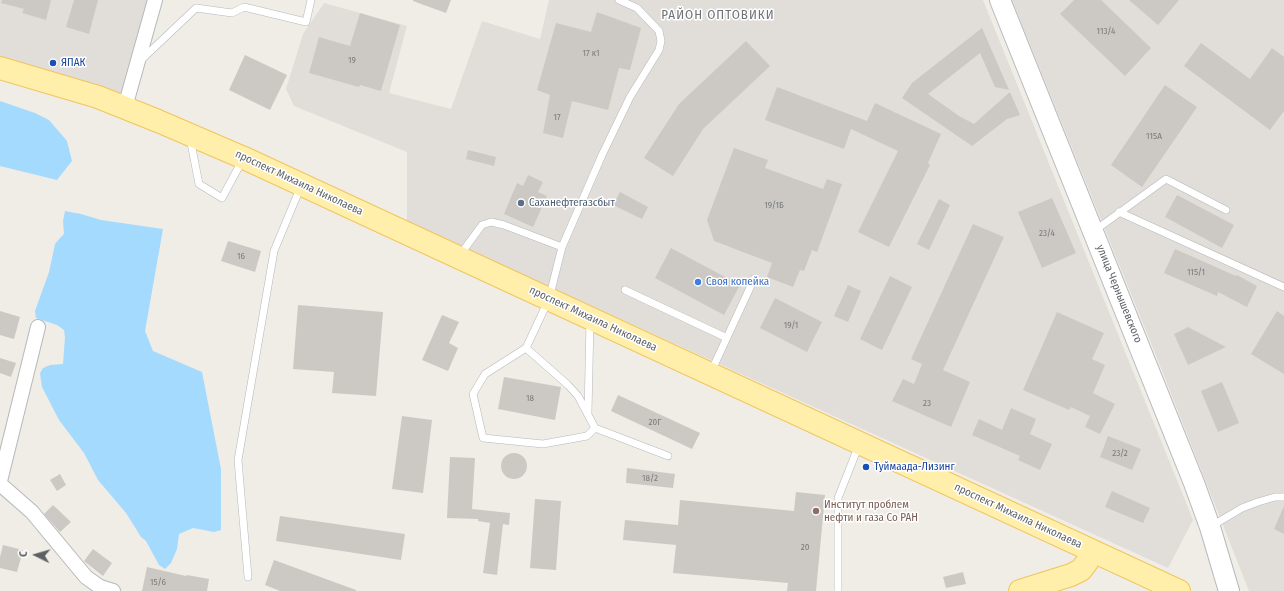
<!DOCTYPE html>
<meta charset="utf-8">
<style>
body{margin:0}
#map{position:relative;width:1284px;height:591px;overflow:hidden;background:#efede5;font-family:"Fira Sans Condensed",sans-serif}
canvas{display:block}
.north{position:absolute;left:16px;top:535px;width:40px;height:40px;-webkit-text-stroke:3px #fff;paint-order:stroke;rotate:275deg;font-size:11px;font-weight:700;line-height:16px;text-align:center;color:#5d6165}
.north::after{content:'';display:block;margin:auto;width:14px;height:18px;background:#5d6165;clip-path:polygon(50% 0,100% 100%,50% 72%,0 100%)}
</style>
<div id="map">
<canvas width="1284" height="591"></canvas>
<div class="north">С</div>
</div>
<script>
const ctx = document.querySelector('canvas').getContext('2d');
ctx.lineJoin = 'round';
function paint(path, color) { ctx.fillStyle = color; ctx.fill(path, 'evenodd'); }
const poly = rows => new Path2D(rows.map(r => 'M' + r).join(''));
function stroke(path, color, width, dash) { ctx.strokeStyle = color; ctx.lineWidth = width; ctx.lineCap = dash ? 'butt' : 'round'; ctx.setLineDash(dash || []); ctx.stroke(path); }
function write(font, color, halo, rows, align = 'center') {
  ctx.font = font + ' "Fira Sans Condensed",sans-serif'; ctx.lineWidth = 3; ctx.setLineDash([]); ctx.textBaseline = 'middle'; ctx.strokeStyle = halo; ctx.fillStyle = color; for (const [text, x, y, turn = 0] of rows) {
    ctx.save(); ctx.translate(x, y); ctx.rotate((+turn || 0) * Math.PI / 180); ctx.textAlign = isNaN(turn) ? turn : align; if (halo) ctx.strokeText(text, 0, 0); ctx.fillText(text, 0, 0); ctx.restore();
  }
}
paint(poly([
 [0,0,161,0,129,97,0,58],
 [549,0,983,0,1193,520,1168,568,407,222,407,152,294,106,286,89,303,34,324,3,407,26,389,93,451,109,482,21,540,39],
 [1012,0,1284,0,1284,591,1249,591,1155,353]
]), '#e1ded9');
paint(poly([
 [0,101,35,113,49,120,67,141,72,161,57,180,0,166],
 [65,211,81,214,101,220,163,229,145,331,153,351,202,372,221,469,221,530,214,532,193,528,179,534,177,549,171,563,165,569,159,565,146,541,141,537,126,513,98,480,84,453,59,420,42,387,40,373,43,368,50,365,63,364,65,337,64,330,57,325,36,318,35,311,49,272,55,244,60,238,64,234,63,221]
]), '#a5daff');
paint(poly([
 [2,0,51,0,46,20,22,13,24,9,1,3],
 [74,0,98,0,89,34,66,27],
 [413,0,451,0,446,13,413,1],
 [1074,0,1101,0,1151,48,1125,76,1060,14],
 [1129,0,1179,0,1158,25],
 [597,12,641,28,630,70,619,68,608,110,572,101,563,138,543,133,550,95,537,90,556,23,591,32],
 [360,13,400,25,381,91,360,85,359,87,309,73,319,37,350,46],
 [982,28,1009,90,995,87,980,53,928,94,959,116,974,124,1010,92,1020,115,1007,119,972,146,902,98,912,83],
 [746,41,770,66,703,129,673,176,644,158,679,104],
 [1201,43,1250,79,1272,48,1284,57,1284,111,1270,130,1184,66],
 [245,55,287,75,270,110,229,90],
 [1165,85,1197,107,1142,187,1111,165],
 [777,87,867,121,875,103,941,134,928,163,930,165,889,247,858,232,898,151,851,129,844,149,765,120],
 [734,148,768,160,765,168,823,189,827,179,842,184,817,252,812,250,804,271,800,270,793,287,767,277,772,263,714,241,707,220],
 [468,150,496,157,494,166,466,159],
 [528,175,543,182,538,192,547,196,533,227,504,214,517,183,523,186],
 [620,192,648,207,642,219,613,205],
 [1177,195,1234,225,1222,248,1165,217],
 [1052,198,1076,253,1042,268,1018,212],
 [939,199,950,205,929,250,917,244],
 [973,224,1004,237,943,370,970,382,951,427,892,401,903,379,914,384,922,364,911,359],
 [228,241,261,251,255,272,221,261],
 [671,248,740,285,724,315,655,278],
 [1175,249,1236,276,1237,275,1257,286,1247,307,1218,292,1217,296,1164,273],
 [890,276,912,287,882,350,860,339],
 [848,285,861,291,848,322,834,316],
 [775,298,822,322,807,352,760,328],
 [298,305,383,312,376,396,332,393,334,372,293,369],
 [0,311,20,317,14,339,0,335],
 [1277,311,1284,316,1284,374,1251,354],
 [1057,312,1104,333,1092,359,1105,365,1093,393,1115,404,1100,434,1085,427,1090,416,1071,407,1069,410,1023,390],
 [442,315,459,322,449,343,458,348,448,371,422,360],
 [1188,327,1226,347,1188,365,1174,334],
 [0,358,16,363,11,377,0,373],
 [504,377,561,387,555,420,498,409],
 [1222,382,1239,423,1218,432,1201,391],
 [618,395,700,433,692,449,611,411],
 [1011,408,1036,419,1030,434,1052,444,1040,470,1018,460,1020,456,972,435,979,419,1002,430],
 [402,416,432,420,423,493,392,489],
 [1108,436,1141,449,1132,470,1100,457],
 '501 466a13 13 0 1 1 26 0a13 13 0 1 1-26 0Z',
 [450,457,475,458,472,509,510,513,509,525,503,524,497,575,483,573,490,523,478,521,478,519,447,518],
 [627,468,675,474,673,488,626,483],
 [60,474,66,485,57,491,50,480],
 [1112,491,1150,508,1143,523,1105,507],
 [796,492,825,495,816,591,787,591,788,583,673,573,676,545,623,540,625,520,678,525,680,500,794,511],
 [535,499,561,501,556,570,530,568],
 [53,505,71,522,60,532,44,514],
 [1284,506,1284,534,1274,529],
 [280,516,405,534,401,560,276,541],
 [3,545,23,550,17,572,0,568,0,557],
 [93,549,112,563,103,576,84,561],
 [274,560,356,590,356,591,280,591,265,585],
 [147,567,186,576,187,575,209,579,207,591,142,591],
 [963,572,966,584,946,588,943,577]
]), '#ccc9c4');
const service = poly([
 [140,61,196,8,232,13,244,7,306,22,311,0],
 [190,138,199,184,222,198,243,159],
 [1119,212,1284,287],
 [1094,231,1166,179,1226,210],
 [562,247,602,155,630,97,659,50,661,41,659,31,637,8,619,0],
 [460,255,482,225,491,222,504,225,562,247,549,299,526,348,568,385,578,396,595,428,587,436,543,444,483,438,473,394,485,374,526,348],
 [625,290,727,338],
 [711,372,754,279],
 [588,413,590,321],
 [595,428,668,456],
 [1210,527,1242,508,1258,502,1275,497,1284,497],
 [248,577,238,460,274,251,301,186],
 [838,591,838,498,859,445]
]);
const minor = poly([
 [125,107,155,0],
 [0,481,38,327],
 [0,484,32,512,86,577,100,587,113,591]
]);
const secondary = poly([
 [1000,0,1194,483,1210,527,1229,591]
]);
const primary = poly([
 [0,68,98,97,158,121,244,158,1179,591],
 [1020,591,1071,575,1081,570,1087,562,1092,551]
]);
stroke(service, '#b5b8bc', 8);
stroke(minor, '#b5b8bc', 16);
stroke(secondary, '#b6babf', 22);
stroke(primary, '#f2c45b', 24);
stroke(service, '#fff', 7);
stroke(minor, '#fff', 14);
stroke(secondary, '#fff', 20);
stroke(primary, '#ffefaa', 22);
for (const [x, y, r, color] of [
 [53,63,4,"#1a4fb4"],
 [521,203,4,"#5c6f8a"],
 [698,282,4,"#3f7fe0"],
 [866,467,4,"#1a4fb4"],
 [816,511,4,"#8d6e63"]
]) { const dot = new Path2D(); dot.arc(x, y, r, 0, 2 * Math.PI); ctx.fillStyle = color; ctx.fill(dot); stroke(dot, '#fff', 1.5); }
write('9px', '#797b7d', null, [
 ["113/4",1106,31],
 ["17 к1",591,53],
 ["19",352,60],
 ["17",557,117],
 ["115А",1154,136],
 ["19/1Б",774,205],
 ["23/4",1047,233],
 ["16",241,256],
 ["115/1",1196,272],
 ["19/1",791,325],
 ["18",530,398],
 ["23",927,403],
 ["20Г",655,422],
 ["23/2",1120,453],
 ["18/2",650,478],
 ["20",805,547],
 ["15/6",158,582]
]);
write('11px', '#164399', '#fff', [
 ["ЯПАК",61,63],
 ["Туймаада-Лизинг",874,467]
], 'left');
write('11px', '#5d6165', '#fff', [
 ["проспект Михаила Николаева",299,183,25],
 ["улица Чернышевского",1119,294,68],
 ["проспект Михаила Николаева",593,319,25],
 ["проспект Михаила Николаева",1018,516,25]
]);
write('11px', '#4e5e75', '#fff', [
 ["Саханефтегазсбыт",529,203]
], 'left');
write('11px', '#366cbe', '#fff', [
 ["Своя копейка",706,282]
], 'left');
write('11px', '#785e54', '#fff', [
 ["Институт проблем",824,505],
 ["нефти и газа Со РАН",824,518]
], 'left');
ctx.letterSpacing = '1px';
write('13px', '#6e7377', '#fff', [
 ["РАЙОН ОПТОВИКИ",718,15]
]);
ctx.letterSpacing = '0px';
</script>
